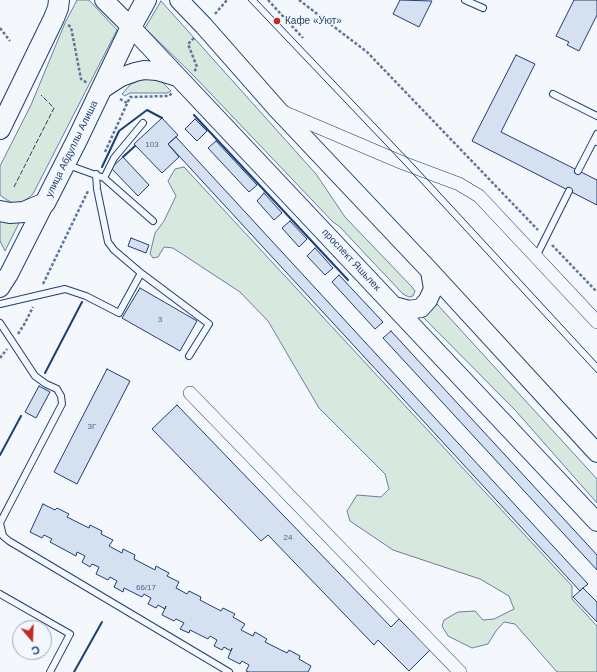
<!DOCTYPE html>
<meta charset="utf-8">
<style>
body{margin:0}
#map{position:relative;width:597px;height:672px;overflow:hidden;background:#f4f7fb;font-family:Arial,sans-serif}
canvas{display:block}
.north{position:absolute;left:12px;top:620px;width:40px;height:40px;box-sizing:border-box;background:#f4f7fb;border:1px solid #9eadc5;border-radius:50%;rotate:161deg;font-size:11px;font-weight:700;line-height:16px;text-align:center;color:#1d3f73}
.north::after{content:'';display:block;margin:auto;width:14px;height:18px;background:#c62828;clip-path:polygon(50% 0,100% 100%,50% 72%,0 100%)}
</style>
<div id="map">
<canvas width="597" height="672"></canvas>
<div class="north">С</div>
</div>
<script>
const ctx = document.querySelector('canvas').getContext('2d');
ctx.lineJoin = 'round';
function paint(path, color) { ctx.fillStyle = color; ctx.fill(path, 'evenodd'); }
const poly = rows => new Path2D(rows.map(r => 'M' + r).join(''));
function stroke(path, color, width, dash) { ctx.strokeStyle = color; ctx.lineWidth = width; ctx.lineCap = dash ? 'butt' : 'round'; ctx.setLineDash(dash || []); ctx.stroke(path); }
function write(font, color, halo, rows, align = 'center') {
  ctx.font = font + ' Arial,sans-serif'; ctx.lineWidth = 3; ctx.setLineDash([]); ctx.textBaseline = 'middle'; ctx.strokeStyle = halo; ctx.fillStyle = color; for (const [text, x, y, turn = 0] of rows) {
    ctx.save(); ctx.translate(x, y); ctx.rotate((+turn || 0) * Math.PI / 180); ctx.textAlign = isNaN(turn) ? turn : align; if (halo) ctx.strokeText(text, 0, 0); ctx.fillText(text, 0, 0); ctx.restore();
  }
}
const green = poly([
 [77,0,89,0,117,30,33,194,27,199,21,202,13,203,7,200,0,195,0,166,31,105,65,23,77,0],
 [161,1,316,174,345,217,412,287,415,291,413,296,409,297,403,294,339,226,333,222,192,74,145,28,161,1],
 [152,79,162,82,171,91,167,93,130,93,125,96,122,94,131,84,141,80,152,79],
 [184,167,572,586,572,599,597,626,597,672,557,672,515,624,504,622,496,631,488,644,472,648,448,636,442,626,444,620,458,612,475,611,483,620,494,619,514,609,509,596,480,579,393,550,350,521,347,511,357,495,381,497,389,489,385,474,319,408,268,321,240,292,173,248,164,247,158,257,153,258,150,254,155,233,164,221,176,196,168,181,175,169,184,167],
 [0,219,20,221,5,251,0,241,0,219],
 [436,303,597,479,597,503,515,410,422,316,436,303]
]);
paint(green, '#d7e8df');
stroke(green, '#687fa3', 1);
const building = poly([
 [400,0,432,1,419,27,393,14,400,0],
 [574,0,597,0,597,15,579,51,567,45,569,42,556,36,574,0],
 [516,55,535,64,501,132,597,180,597,205,472,141,516,55],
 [162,118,178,135,168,144,179,157,162,173,134,144,162,118],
 [195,119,207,131,197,141,185,129,195,119],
 [176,137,588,584,583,588,580,591,168,144,176,137],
 [216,141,257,185,249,192,208,148,216,141],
 [123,157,149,185,138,196,111,168,123,157],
 [264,193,282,213,274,220,257,201,264,193],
 [290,221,307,239,299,247,282,228,290,221],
 [131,238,149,245,146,253,128,246,131,238],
 [315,248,333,268,325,275,307,256,315,248],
 [339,275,383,322,375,329,332,282,339,275],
 [140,288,197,321,180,351,122,318,140,288],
 [391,331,597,555,597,570,383,338,391,331],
 [107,369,130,381,77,484,54,472,107,369],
 [39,386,50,392,36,418,25,412,39,386],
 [177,405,391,627,399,619,430,650,409,671,378,640,374,645,268,535,261,541,152,429,177,405],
 [43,504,55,510,57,508,69,514,67,517,89,528,90,525,102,531,101,534,113,540,109,546,122,553,123,549,135,555,134,559,155,570,156,566,169,573,167,576,179,582,176,588,187,594,189,591,201,597,200,600,221,611,223,608,235,614,233,617,245,624,241,630,253,636,255,632,267,639,265,642,287,653,289,650,300,656,299,659,311,666,308,672,249,672,246,671,249,665,242,661,240,664,228,658,232,648,231,651,224,647,222,650,214,646,217,640,210,636,208,639,190,630,189,633,180,629,184,623,176,619,174,621,162,615,166,606,165,609,158,605,156,608,148,604,151,598,144,594,142,597,124,588,123,592,114,587,117,581,110,577,108,580,96,574,99,567,92,564,90,567,82,562,85,556,77,552,76,556,50,542,52,539,44,535,42,538,30,532,43,504],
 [583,588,597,602,597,622,573,597,583,588]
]);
paint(building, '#d5e0f0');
stroke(building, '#1d3f73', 1);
const service = poly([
 [465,0,483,8],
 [553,94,597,116],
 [597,134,594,140,597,142],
 [68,165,104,178,153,221],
 [578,171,594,140],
 [104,178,114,158,143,123],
 [536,257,569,191],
 [141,273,209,324,189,356],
 [0,304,65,289,86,296,119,313,141,273,114,250,108,242,97,189,96,174],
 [0,323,35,376,46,384,57,389,61,396,62,404,0,523,3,536,9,541,229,672],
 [0,594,70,634,50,672]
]);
const minor = poly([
 [283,112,403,163,459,184,479,196,597,322],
 [190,393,460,672]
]);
const secondary = poly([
 [104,0,131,27,597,522],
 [179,0,204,26,277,109,430,271,597,453],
 [101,90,121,77,135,72,144,70,157,71,177,77],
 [0,288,9,274,45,203],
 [394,306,409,310,421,308,428,300,433,289,430,271]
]);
const primary = poly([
 [0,129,54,18,58,8,59,0],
 [0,211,10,213,24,212,45,203,77,140,131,27,146,0]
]);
stroke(service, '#1d3f73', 8);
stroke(minor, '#1d3f73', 14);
stroke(secondary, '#1d3f73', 20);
stroke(primary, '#1d3f73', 22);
stroke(poly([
 [268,0,303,38],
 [299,0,367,52,538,230],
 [215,14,227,0],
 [68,25,71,27,81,79,87,83],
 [0,28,10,41],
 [194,38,188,44,197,67,194,72],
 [120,99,127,103],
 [105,152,130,97,169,96,172,93],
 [552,245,597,292],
 [43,284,88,191],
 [18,334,25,323,33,307],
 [0,358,7,349]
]), '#5e769c', 2.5, [3, 2]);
stroke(service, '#f4f7fb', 6);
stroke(minor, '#f4f7fb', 13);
stroke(secondary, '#f4f7fb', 18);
stroke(primary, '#f4f7fb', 20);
stroke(poly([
 [248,0,403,163,597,373],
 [257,0,416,167,597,363]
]), '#1d3f73', 1);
stroke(poly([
 [14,187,54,108,41,95]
]), '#1d3f73', 1, [5, 2]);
stroke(poly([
 [194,115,348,280],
 [123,157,135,146],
 [102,167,119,131,147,110,162,118],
 [45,373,82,302],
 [0,455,21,416],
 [74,672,102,622]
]), '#1d3f73', 2);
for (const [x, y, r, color] of [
 [277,21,4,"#c62828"]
]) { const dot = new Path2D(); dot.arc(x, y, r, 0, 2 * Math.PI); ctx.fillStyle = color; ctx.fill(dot); stroke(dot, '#f4f7fb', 1.5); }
write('8px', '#4b6792', null, [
 ["103",152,145],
 ["3",160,320],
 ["3Г",92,427],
 ["24",288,538],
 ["66/17",146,588]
]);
write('10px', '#1d3f73', '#f4f7fb', [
 ["Кафе «Уют»",285,21]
], 'left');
write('10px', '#1d3f73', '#f4f7fb', [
 ["улица Абдуллы Алиша",72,149,-64],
 ["проспект Яшьлек",351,260,47]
]);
</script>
